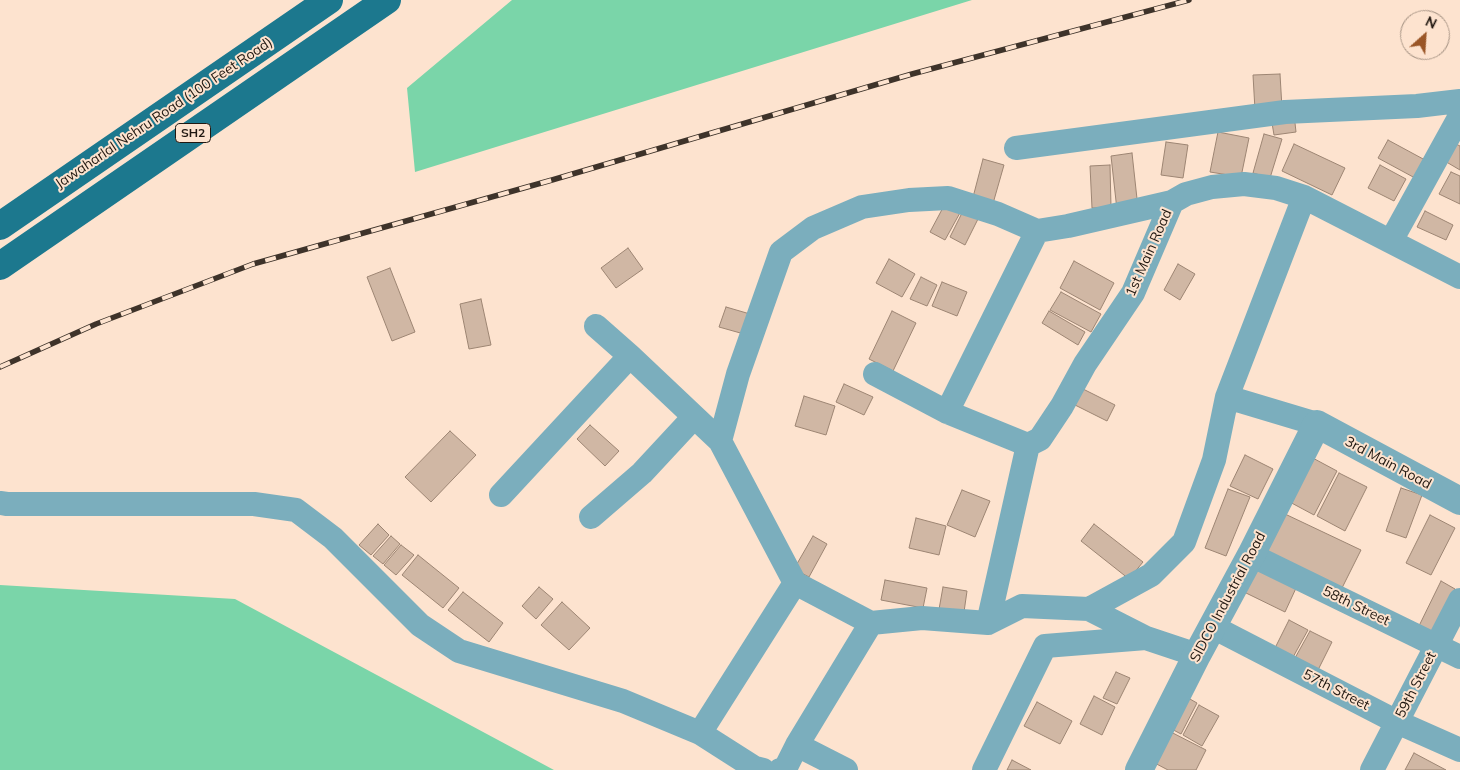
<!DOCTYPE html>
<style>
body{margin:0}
#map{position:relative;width:1460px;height:770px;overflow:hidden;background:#fde3cf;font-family:Mulish,sans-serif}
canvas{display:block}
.north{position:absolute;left:1400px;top:10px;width:50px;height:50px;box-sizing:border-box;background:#fde3cf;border:1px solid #a59283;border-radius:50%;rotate:26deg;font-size:14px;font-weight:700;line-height:20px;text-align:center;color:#211811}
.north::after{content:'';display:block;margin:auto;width:18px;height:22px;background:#9a5627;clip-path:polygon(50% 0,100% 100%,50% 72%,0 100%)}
</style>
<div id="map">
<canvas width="1460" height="770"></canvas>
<div class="north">N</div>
</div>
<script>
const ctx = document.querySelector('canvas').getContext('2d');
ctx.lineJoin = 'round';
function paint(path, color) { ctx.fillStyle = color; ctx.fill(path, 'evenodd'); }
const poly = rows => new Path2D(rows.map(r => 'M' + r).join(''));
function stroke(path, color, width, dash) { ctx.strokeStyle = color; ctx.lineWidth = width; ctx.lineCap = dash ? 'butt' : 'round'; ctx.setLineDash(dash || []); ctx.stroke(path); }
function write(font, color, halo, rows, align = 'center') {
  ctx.font = font + ' Mulish,sans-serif'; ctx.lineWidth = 4; ctx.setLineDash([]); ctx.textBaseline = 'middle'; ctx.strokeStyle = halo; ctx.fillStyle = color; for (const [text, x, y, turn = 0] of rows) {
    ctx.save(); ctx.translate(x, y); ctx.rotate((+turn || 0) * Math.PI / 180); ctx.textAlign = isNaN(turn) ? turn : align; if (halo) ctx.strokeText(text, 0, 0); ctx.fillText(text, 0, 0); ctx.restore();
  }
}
paint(poly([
 [512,0,972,0,415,172,407,88],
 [0,585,235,599,554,770,0,770]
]), '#7ad5a9');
const building = poly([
 [1280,74,1282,108,1255,110,1253,75,1280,74],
 [1294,114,1296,132,1274,135,1271,117,1294,114],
 [1218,132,1249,138,1241,177,1210,172,1218,132],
 [1264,134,1282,139,1270,178,1253,173,1264,134],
 [1388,140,1425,160,1415,178,1378,158,1388,140],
 [1166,142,1188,145,1183,178,1161,175,1166,142],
 [1452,142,1460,146,1460,170,1443,160,1452,142],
 [1294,144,1345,168,1332,195,1282,171,1294,144],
 [1132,153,1138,208,1117,210,1111,156,1132,153],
 [983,159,1004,165,992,207,972,201,983,159],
 [1110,165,1111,207,1092,208,1090,166,1110,165],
 [1380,165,1406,179,1394,201,1368,188,1380,165],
 [1451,172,1460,176,1460,204,1439,194,1451,172],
 [946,202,961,211,945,240,930,232,946,202],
 [965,207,980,215,965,245,950,237,965,207],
 [1425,211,1453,225,1446,240,1417,227,1425,211],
 [628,248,643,269,616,288,601,268,628,248],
 [889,259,915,274,902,297,876,283,889,259],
 [1074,261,1114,283,1100,310,1060,288,1074,261],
 [1178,264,1195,274,1180,300,1164,290,1178,264],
 [390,268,415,332,392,341,367,277,390,268],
 [921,277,937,285,927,306,910,299,921,277],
 [942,282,967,292,957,316,932,306,942,282],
 [1061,292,1101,314,1091,332,1050,310,1061,292],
 [481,299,491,345,469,349,460,304,481,299],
 [726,307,750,314,744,334,719,327,726,307],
 [892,311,916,323,893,371,869,359,892,311],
 [1049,311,1085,332,1078,345,1042,323,1049,311],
 [844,384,873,397,864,415,836,402,844,384],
 [1079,387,1115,405,1107,421,1071,403,1079,387],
 [804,396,835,406,826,435,795,426,804,396],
 [590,425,619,451,605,466,577,439,590,425],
 [450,431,476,455,431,502,405,477,450,431],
 [1245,455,1273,469,1258,499,1230,486,1245,455],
 [1309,456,1337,471,1314,515,1286,500,1309,456],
 [1339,473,1367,487,1345,531,1317,516,1339,473],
 [1401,488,1422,495,1406,538,1386,531,1401,488],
 [1228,489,1250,497,1226,556,1205,548,1228,489],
 [962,490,990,501,975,537,947,525,962,490],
 [1285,514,1361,550,1342,588,1267,551,1285,514],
 [1430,515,1455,528,1431,575,1406,563,1430,515],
 [916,518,946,526,939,555,909,548,916,518],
 [378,524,389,535,371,555,359,545,378,524],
 [1094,524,1143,562,1129,579,1081,541,1094,524],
 [391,536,400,544,383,564,373,556,391,536],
 [813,536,827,544,809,577,794,569,813,536],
 [401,545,414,555,396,575,384,565,401,545],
 [418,555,459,588,443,608,402,575,418,555],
 [1257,566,1297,586,1285,612,1244,592,1257,566],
 [885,580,927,588,923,608,881,600,885,580],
 [1441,581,1455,589,1432,637,1417,630,1441,581],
 [539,587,553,599,536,619,522,606,539,587],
 [943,587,967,591,963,619,938,615,943,587],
 [463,592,503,623,489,642,448,610,463,592],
 [562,602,590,628,569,650,541,625,562,602],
 [1289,620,1308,630,1292,659,1274,650,1289,620],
 [1310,631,1332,642,1318,670,1295,658,1310,631],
 [1116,672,1130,678,1117,704,1103,698,1116,672],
 [1181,694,1197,703,1181,734,1164,725,1181,694],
 [1094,696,1115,707,1102,735,1080,724,1094,696],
 [1037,702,1072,721,1060,744,1024,726,1037,702],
 [1199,705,1219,716,1202,746,1183,735,1199,705],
 [1165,729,1206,750,1196,770,1168,770,1149,760,1165,729],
 [1414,753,1446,770,1405,770,1414,753],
 [1012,760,1031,770,1007,770,1012,760]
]);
paint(building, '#d0b7a4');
stroke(building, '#9d8573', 1);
stroke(poly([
 [1016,148,1285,112,1417,106,1460,101],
 [1304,197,1227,397,1214,460,1184,542,1151,575,1089,609,1022,606,988,623,922,618,871,623,795,583,720,441,738,374,781,252,813,228,862,207,909,200,948,198,998,214,1037,231,1068,226,1172,202,1186,194,1212,187,1244,184,1276,188,1304,197,1460,277],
 [1391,241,1460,116],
 [596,326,630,356,720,441],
 [875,374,947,412,1028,445,1040,439,1062,406,1085,364,1133,293,1172,202],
 [1227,397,1317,424],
 [947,412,1037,231],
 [501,495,630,356],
 [0,503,7,504,254,504,296,510,333,538,420,625,459,651,623,701,700,733,755,768,763,770],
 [591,517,642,473,694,417],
 [1251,555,1460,657],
 [1089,609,1146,638,1197,655],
 [988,623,1028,445],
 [1213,627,1397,722,1460,750],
 [700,733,795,583],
 [797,745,846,770],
 [780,770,785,769,797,745,871,623],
 [984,770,1045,646,1146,638],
 [1372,770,1460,600]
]), '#7baebd', 24);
stroke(poly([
 [1139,770,1197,655,1251,555,1317,424,1460,501]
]), '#7baebd', 28);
stroke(poly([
 [0,226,329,0],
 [0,266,387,0]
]), '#1c788e', 28);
const rail = poly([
 [0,367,96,324,253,264,552,180,912,74,1189,0]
]);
stroke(rail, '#3e332a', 5.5);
stroke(rail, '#fde3cf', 4, [11]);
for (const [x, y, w] of [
 [193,133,35]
]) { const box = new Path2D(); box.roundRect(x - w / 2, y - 9.5, w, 19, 4); ctx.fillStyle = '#fde3cf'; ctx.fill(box); stroke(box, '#211811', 1); }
write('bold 12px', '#211811', null, [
 ["SH2",193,133]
]);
write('14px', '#211811', '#fde3cf', [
 ["Jawaharlal Nehru Road (100 Feet Road)",164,113,-34],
 ["1st Main Road",1149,253,-66],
 ["3rd Main Road",1388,463,28],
 ["SIDCO Industrial Road",1228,597,-62],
 ["58th Street",1356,606,26],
 ["59th Street",1416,685,-63],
 ["57th Street",1336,690,27]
]);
</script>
